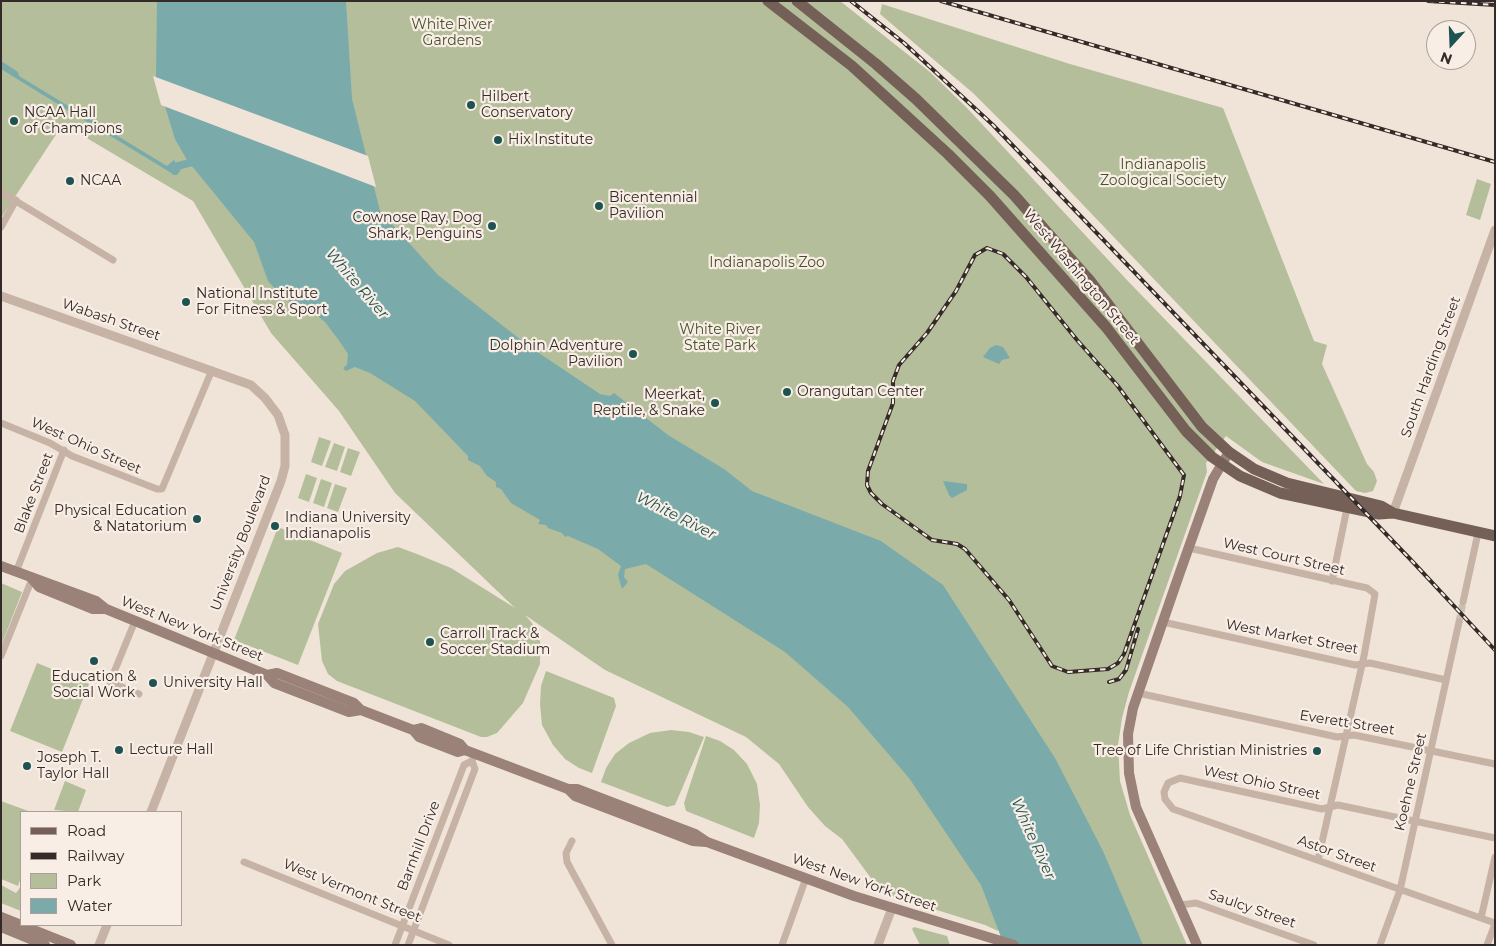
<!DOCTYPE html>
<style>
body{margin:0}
#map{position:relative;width:1496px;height:946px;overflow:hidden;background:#f0e4d9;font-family:Montserrat,sans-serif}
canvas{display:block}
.frame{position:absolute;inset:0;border:2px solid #342a27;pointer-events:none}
.legend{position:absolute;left:20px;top:811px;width:162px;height:115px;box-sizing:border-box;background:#f8eee5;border:1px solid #aaa099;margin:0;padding:6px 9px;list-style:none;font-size:15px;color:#342a27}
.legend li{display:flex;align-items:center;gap:10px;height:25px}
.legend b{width:25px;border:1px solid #aaa099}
.north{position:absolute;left:1426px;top:20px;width:50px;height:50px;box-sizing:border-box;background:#f8eee5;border:1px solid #aaa099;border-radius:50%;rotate:200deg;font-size:14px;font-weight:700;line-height:20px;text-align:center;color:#342a27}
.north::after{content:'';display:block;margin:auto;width:18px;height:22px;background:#1e5352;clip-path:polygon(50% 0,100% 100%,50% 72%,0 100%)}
</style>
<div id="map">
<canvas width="1496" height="946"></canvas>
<div class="frame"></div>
<ul class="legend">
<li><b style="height:6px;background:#756058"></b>Road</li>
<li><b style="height:6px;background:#342a27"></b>Railway</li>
<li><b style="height:14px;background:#b5be9a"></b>Park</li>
<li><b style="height:14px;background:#7aabaa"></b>Water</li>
</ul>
<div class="north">N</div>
</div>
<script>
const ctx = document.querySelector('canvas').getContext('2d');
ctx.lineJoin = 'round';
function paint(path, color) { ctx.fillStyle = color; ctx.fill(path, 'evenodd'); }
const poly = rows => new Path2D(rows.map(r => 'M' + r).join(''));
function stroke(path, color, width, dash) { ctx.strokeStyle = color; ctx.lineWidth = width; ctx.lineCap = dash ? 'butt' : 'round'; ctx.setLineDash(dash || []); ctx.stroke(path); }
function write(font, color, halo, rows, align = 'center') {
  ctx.font = font + ' Montserrat,sans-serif'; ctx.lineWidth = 4.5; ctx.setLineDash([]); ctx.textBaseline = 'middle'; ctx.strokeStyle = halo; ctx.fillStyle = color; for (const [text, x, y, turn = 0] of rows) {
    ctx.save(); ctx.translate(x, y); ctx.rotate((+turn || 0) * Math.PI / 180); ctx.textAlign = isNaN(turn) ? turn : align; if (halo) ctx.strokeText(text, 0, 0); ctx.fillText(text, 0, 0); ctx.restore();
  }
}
paint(poly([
 [1,1,840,1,930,72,968,109,1126,279,1324,484,1262,462,1226,436,1206,463,1207,472,1129,692,1122,718,1118,745,1120,781,1130,815,1187,945,1052,945,998,929,998,931,985,925,882,893,842,839,825,826,808,807,779,764,746,737,605,670,525,615,532,623,540,641,540,664,523,703,497,733,487,737,481,737,337,681,328,674,322,661,318,624,334,584,345,571,377,553,398,547,417,554,451,568,515,608,395,493,339,411,271,333,193,201,63,124,1,218],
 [882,4,1070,64,1223,108,1314,341,1327,345,1322,364,1367,464,1374,472,1377,481,1373,491,1365,493,1356,491,1045,165,973,93,880,14],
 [1477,179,1491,184,1480,220,1466,215],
 [319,437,331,441,322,466,311,462],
 [334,443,345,447,337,471,325,467],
 [348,448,360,452,351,476,340,472],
 [306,474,317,478,309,502,298,498],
 [321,479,332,483,324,507,313,503],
 [335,484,347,488,338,512,327,508],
 [278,527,342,553,298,665,234,640],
 [1,583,22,592,1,646],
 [37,663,89,684,62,752,10,731],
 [546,671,614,698,616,706,592,773,579,768,565,759,553,745,542,725,540,704,541,686],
 [671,730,689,732,704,737,675,805,667,807,601,782,606,768,615,754,629,743,650,733],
 [706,736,720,741,734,750,747,764,757,784,760,805,759,823,754,838,686,811,684,803],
 [65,781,86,790,78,812,54,810],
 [1,801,31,812,21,812,21,878,18,886,1,879],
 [1,885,16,893,21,886,21,911,1,903],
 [914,927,947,936,950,945,920,945,912,929]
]), '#b5be9a');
paint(poly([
 [157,1,346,1,352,99,380,211,438,275,530,347,600,394,610,396,614,393,668,435,724,469,752,491,881,541,943,585,1055,758,1103,851,1143,945,1004,945,981,885,909,778,848,707,785,652,646,564,625,569,624,577,628,582,622,589,618,575,621,566,598,549,568,536,565,537,562,533,548,528,546,525,538,524,540,520,511,503,501,489,496,487,496,482,487,476,480,466,468,460,468,456,415,401,370,373,355,367,346,371,343,368,347,365,348,354,340,342,325,322,314,313,302,310,280,294,268,281,254,242,187,160,175,139,156,77],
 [1,61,18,72,19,76,167,166,174,160,181,171,173,174,43,95,1,69],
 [996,345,1003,347,1010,358,1002,360,999,364,983,357,990,348],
 [943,481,967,484,967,490,952,498,949,495]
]), '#7aabaa');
paint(poly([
 [153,76,368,156,376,187,161,105]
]), '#f0e4d9');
stroke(poly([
 [175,171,174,167,197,161]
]), '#7aabaa', 8);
stroke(poly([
 [1459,622,1463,602]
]), '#cabfb5', 7, [7, 3.5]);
stroke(poly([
 [1,192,113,260],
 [1,227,16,200],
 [1,423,50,443,72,456,157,489,162,489,212,370],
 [1189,548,1367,588,1375,594,1364,656,1318,860],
 [16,572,64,450],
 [1332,581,1347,508],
 [1463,602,1478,533],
 [135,621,110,682,139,694],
 [1163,622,1355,665,1370,663,1446,680],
 [1,656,32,579],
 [1138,693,1337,737,1354,735,1495,764],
 [1495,838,1338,805,1322,809,1180,778,1168,783,1164,792,1165,799,1173,809,1495,923],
 [572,841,566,853,567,862,612,945],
 [244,862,449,945],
 [1180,905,1196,903,1314,945],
 [1481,918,1495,857],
 [395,945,464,765,472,761],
 [408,945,475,769,472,761,475,753],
 [782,945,806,878],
 [1380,945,1400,890,1459,622],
 [1487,945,1495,924]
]), '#c7b3a6', 7);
stroke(poly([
 [1,296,251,385,265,398,278,415,285,435,285,466,281,481,151,812],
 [1393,513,1495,230],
 [99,945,107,925],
 [878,945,892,908]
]), '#c7b3a6', 9);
stroke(poly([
 [1,566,96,601,106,609,267,675,274,683,349,712,361,710],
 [32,579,39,587,93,609,106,609],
 [267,675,277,673,354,703,361,710,413,730,419,737,458,752,465,750],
 [413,730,421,728,460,744,465,750,568,789,575,796,693,841,706,842],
 [568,789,577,789,695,834,707,842,854,896,1014,945],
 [1,917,71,945],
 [1,927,45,945],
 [1197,945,1136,807,1129,773,1128,734,1133,708,1179,575,1213,479,1229,452]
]), '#9b8278', 10);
stroke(poly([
 [768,1,852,66,948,154,990,196,1106,327,1186,431,1212,457,1240,476,1280,493,1379,514,1393,513],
 [797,1,876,64,916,99,1014,195,1091,282,1202,427,1229,452,1254,469,1287,483,1381,506,1393,513,1495,536]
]), '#756058', 11);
const rail = poly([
 [851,1,904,43,993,125,1412,561,1495,650],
 [941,1,1495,162],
 [1428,1,1495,5],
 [987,248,1003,254,1026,277,1077,340,1117,385,1184,475,1180,496,1124,654,1118,663,1108,669,1068,672,1052,666,1009,600,965,549,957,544,932,540,882,504,871,493,867,485,868,471,893,403,893,381,899,365,927,333,956,291,975,255,987,248],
 [1109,682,1119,679,1126,670,1138,629]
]);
stroke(rail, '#342a27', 4);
stroke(rail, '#f8eee5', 2, [5.5]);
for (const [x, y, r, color] of [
 [471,105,5,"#1e5352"],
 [14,121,5,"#1e5352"],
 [498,140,5,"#1e5352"],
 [70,181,5,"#1e5352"],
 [599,206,5,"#1e5352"],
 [492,226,5,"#1e5352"],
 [186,302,5,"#1e5352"],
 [633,354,5,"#1e5352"],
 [787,392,5,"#1e5352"],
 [715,403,5,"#1e5352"],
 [197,519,5,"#1e5352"],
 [275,526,5,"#1e5352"],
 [430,642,5,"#1e5352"],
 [94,661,5,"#1e5352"],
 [153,683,5,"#1e5352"],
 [119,750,5,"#1e5352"],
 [1317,751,5,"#1e5352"],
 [27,766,5,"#1e5352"]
]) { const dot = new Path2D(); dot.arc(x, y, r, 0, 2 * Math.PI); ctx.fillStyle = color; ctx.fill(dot); stroke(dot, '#f8eee5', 2); }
write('14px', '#46512c', '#f8eee5', [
 ["White River",452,25],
 ["Gardens",452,41],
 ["Indianapolis",1163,165],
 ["Zoological Society",1163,181],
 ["Indianapolis Zoo",767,263],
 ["White River",720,330],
 ["State Park",720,346]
]);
write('14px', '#342a27', '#f8eee5', [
 ["Hilbert",481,97],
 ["Conservatory",481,113],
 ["NCAA Hall",24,113],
 ["of Champions",24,129],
 ["Hix Institute",508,140],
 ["NCAA",80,181],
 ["Bicentennial",609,198],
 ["Pavilion",609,214],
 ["Cownose Ray, Dog",482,218,"right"],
 ["Shark, Penguins",482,234,"right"],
 ["National Institute",196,294],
 ["For Fitness & Sport",196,310],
 ["Dolphin Adventure",623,346,"right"],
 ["Pavilion",623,362,"right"],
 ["Orangutan Center",797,392],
 ["Meerkat,",705,395,"right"],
 ["Reptile, & Snake",705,411,"right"],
 ["Physical Education",187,511,"right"],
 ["& Natatorium",187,527,"right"],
 ["Indiana University",285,518],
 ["Indianapolis",285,534],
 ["Carroll Track &",440,634],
 ["Soccer Stadium",440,650],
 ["Education &",94,677,"center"],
 ["Social Work",94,693,"center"],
 ["University Hall",163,683],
 ["Lecture Hall",129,750],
 ["Tree of Life Christian Ministries",1307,751,"right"],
 ["Joseph T.",37,758],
 ["Taylor Hall",37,774]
], 'left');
write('14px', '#342a27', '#f8eee5', [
 ["West Washington Street",1081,277,50],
 ["Wabash Street",111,320,19],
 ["South Harding Street",1431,367,-70],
 ["West Ohio Street",86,446,24],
 ["Blake Street",34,493,-69],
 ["University Boulevard",241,543,-69],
 ["West Court Street",1284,557,13],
 ["West New York Street",192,629,22],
 ["West Market Street",1292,637,11],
 ["Everett Street",1347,723,9],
 ["Koehne Street",1411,782,-77],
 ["West Ohio Street",1262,783,12],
 ["Barnhill Drive",419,846,-69],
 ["Astor Street",1337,854,20],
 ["West New York Street",864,883,19],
 ["West Vermont Street",352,891,22],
 ["Saulcy Street",1252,909,19]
]);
write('italic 15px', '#1e5352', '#f8eee5', [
 ["White River",357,284,49],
 ["White River",676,516,27],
 ["White River",1033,839,66]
]);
</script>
